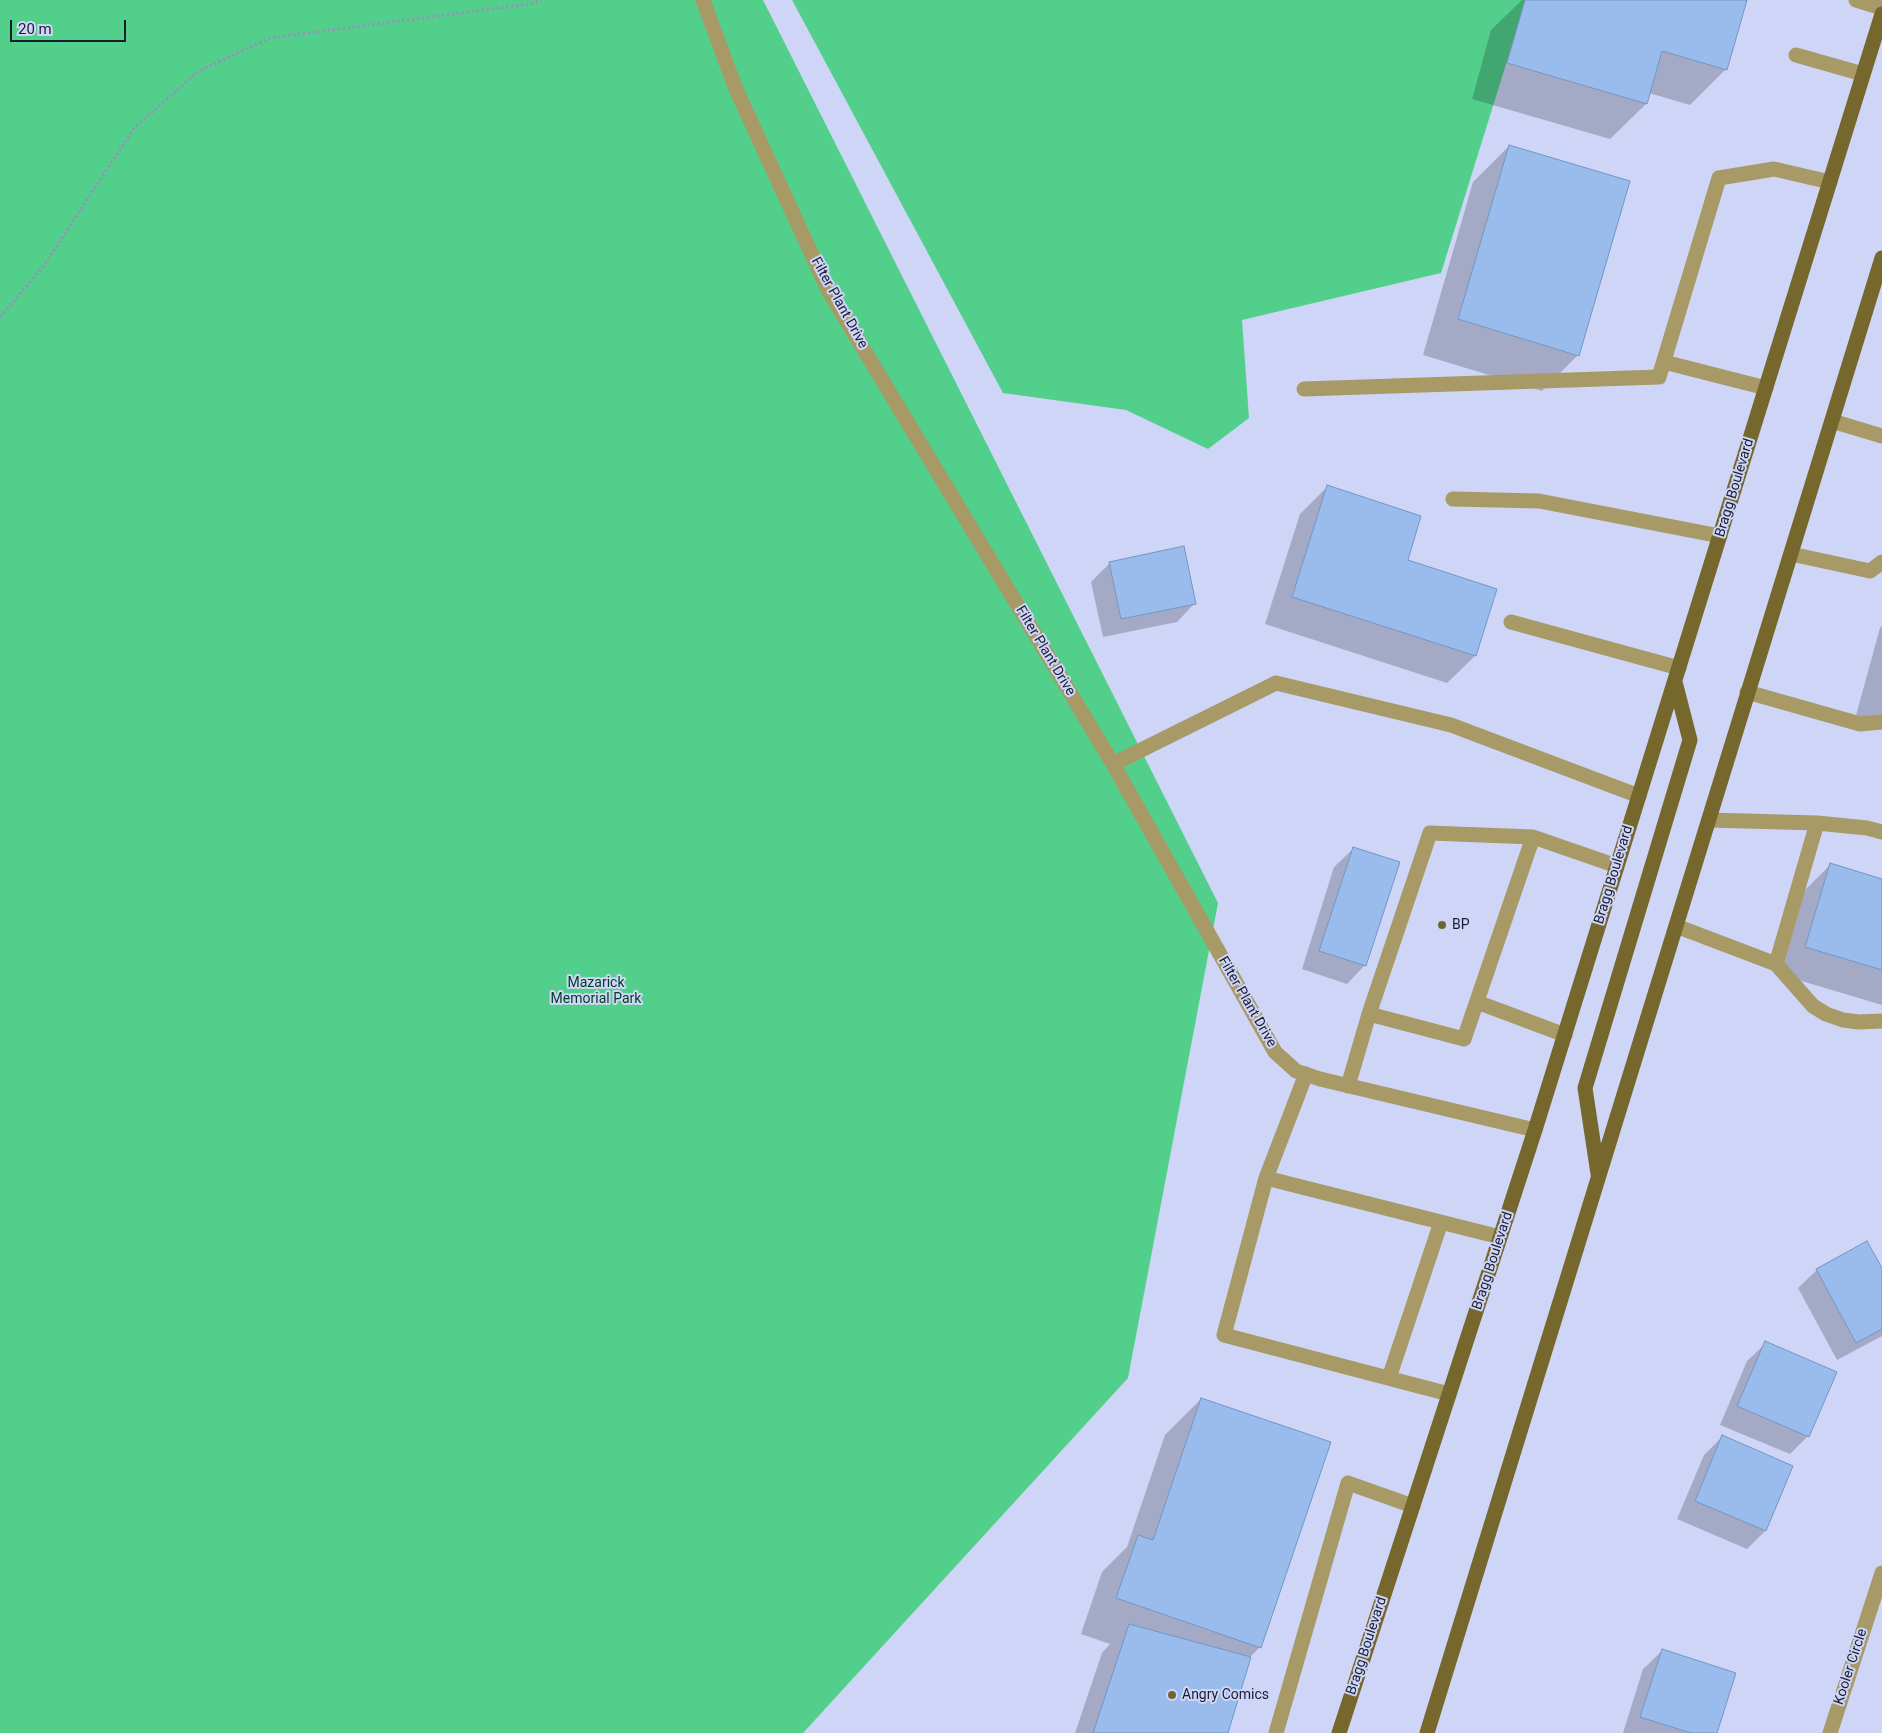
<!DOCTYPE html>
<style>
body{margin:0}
#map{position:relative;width:1882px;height:1733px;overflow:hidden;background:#ced5f7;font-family:Roboto,sans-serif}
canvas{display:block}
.scale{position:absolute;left:10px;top:20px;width:116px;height:22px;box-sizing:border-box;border:2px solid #1a1d32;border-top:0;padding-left:6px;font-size:15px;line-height:18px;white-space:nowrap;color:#1a1d32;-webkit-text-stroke:4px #ced5f7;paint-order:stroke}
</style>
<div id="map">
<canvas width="1882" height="1733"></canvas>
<div class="scale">20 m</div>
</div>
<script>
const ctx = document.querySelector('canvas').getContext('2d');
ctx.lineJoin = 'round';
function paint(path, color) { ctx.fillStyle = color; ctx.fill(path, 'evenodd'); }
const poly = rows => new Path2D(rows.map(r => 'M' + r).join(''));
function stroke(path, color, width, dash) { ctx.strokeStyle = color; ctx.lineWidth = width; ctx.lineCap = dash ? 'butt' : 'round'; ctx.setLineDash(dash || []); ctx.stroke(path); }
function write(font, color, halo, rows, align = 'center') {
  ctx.font = font + ' Roboto,sans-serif'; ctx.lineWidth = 4; ctx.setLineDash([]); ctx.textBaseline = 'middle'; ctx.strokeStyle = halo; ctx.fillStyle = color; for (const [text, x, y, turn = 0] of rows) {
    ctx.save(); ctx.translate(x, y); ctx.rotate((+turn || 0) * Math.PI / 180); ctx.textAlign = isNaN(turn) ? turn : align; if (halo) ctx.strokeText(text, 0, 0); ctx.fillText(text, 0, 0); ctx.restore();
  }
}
paint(poly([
 [0,0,763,0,1218,903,1128,1378,803,1733,0,1733],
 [792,0,1526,0,1441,273,1242,320,1249,418,1208,449,1126,410,1003,393]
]), '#52d08b');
paint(poly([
 [1522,0,1746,0,1726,69,1690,105,1649,93,1646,104,1610,139,1472,99,1491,30],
 [1509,146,1578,355,1542,391,1423,355,1473,182],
 [1327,487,1406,561,1475,656,1447,683,1265,624,1300,514],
 [1110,563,1195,603,1177,622,1103,637,1091,582],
 [1882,626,1882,727,1855,719,1880,628],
 [1353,849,1365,965,1347,984,1302,969,1334,867],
 [1830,865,1882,880,1882,1005,1778,974,1803,892],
 [1817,1270,1882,1270,1882,1336,1837,1360,1798,1288],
 [1766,1343,1808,1436,1790,1454,1720,1425,1747,1361],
 [1201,1399,1260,1647,1250,1657,1226,1733,1075,1733,1102,1653,1110,1644,1081,1634,1102,1572,1127,1547,1165,1435],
 [1722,1437,1792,1466,1765,1531,1747,1549,1677,1519,1704,1455],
 [1662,1651,1715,1733,1623,1733,1643,1669]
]), '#0003');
const building = poly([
 [1525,0,1747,0,1727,70,1662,51,1647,104,1507,63,1525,0],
 [1509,145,1630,181,1579,356,1458,319,1509,145],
 [1327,485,1421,516,1408,560,1497,589,1476,656,1292,597,1327,485],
 [1184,546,1196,604,1121,619,1109,562,1184,546],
 [1353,847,1400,862,1366,966,1319,951,1353,847],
 [1830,863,1882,879,1882,970,1805,947,1830,863],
 [1867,1241,1882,1268,1882,1329,1856,1343,1816,1269,1867,1241],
 [1765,1341,1837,1372,1809,1437,1737,1406,1765,1341],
 [1201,1398,1331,1442,1261,1648,1116,1598,1138,1535,1153,1540,1201,1398],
 [1722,1435,1793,1466,1766,1531,1695,1501,1722,1435],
 [1129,1624,1251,1657,1228,1733,1093,1733,1129,1624],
 [1662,1649,1736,1673,1717,1733,1691,1733,1640,1717,1662,1649]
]);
paint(building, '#99bcec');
stroke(building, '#7295c3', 1);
stroke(poly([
 [0,317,43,267,134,128,199,71,270,38,529,4,542,0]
]), '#9096b4', 3, [2.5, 2.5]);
stroke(poly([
 [703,0,735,87,828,290,1113,764,1275,1052,1296,1071,1320,1079,1535,1130],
 [1856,0,1882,8],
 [1796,55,1863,74],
 [1664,362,1766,388],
 [1304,389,1659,377,1719,178,1774,169,1830,182],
 [1832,421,1882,436],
 [1453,499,1539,501,1720,536],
 [1791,554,1870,571,1882,562],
 [1511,622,1679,668],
 [1747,692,1860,724,1882,722],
 [1113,764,1276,683,1451,725,1639,796],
 [1709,820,1817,823,1867,828,1882,832],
 [1533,837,1464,1039,1369,1014,1430,833,1533,837,1617,866],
 [1676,926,1776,964,1813,1006,1826,1014,1843,1020,1859,1022,1882,1021],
 [1776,964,1817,823],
 [1477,1002,1565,1035],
 [1306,1074,1266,1178,1500,1237],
 [1348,1086,1369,1014],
 [1266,1178,1224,1335,1449,1394],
 [1389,1378,1441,1222],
 [1276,1733,1348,1483,1413,1506],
 [1830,1733,1882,1573]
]), '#a79a67', 15);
stroke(poly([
 [1598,1174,1585,1088,1690,740,1675,682],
 [1339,1733,1535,1130,1882,14],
 [1427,1733,1882,258]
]), '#76672c', 15);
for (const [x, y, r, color] of [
 [1442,925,5,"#706431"],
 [1172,1695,5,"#706431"]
]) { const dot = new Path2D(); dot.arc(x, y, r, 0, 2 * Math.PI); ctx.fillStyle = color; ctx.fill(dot); stroke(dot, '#ced5f7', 2); }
write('14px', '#1a1d32', '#ced5f7', [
 ["Filter Plant Drive",839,303,61],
 ["Bragg Boulevard",1735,488,-73],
 ["Filter Plant Drive",1045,651,59],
 ["Bragg Boulevard",1614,875,-73],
 ["Filter Plant Drive",1247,1002,60],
 ["Bragg Boulevard",1493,1261,-72],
 ["Bragg Boulevard",1367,1646,-72],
 ["Kooler Circle",1851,1667,-72]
]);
write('14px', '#1a1d32', '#ced5f7', [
 ["BP",1452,925],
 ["Angry Comics",1182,1695]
], 'left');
write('14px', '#003b20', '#ced5f7', [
 ["Mazarick",596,983],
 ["Memorial Park",596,999]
]);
</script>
